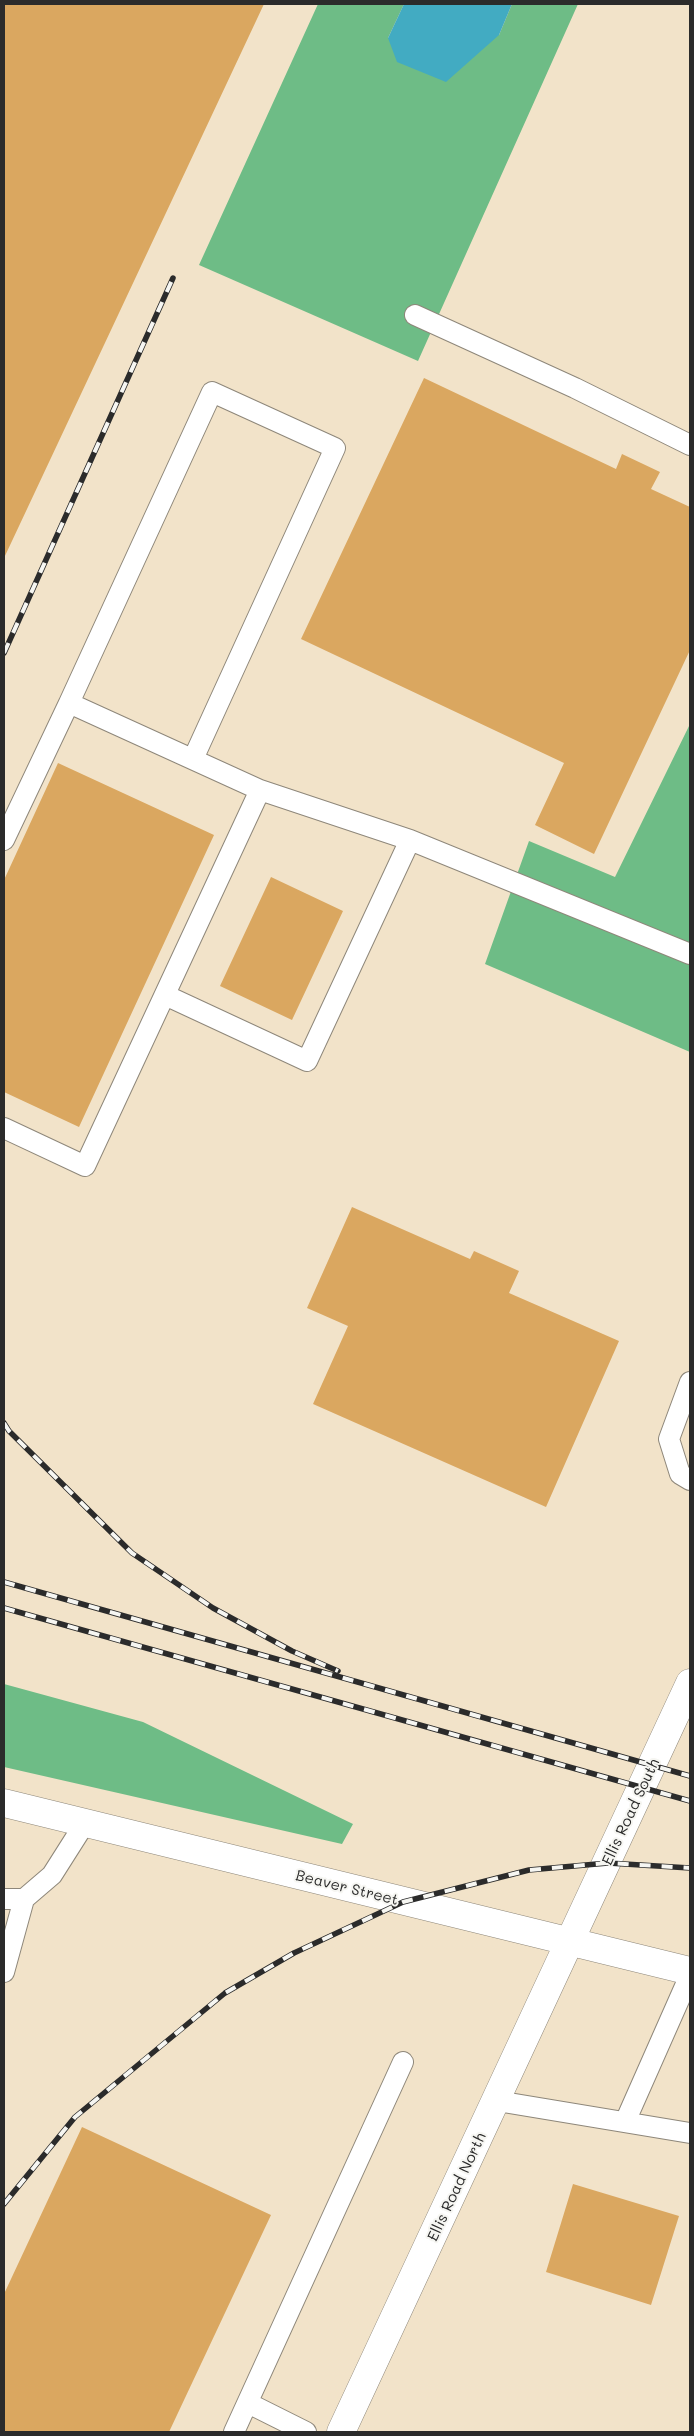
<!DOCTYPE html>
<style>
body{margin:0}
#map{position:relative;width:694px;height:2436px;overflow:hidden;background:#f2e3c9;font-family:Mali,sans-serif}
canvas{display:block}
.frame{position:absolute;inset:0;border:5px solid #2b2b2b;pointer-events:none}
</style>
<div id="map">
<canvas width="694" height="2436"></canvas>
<div class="frame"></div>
</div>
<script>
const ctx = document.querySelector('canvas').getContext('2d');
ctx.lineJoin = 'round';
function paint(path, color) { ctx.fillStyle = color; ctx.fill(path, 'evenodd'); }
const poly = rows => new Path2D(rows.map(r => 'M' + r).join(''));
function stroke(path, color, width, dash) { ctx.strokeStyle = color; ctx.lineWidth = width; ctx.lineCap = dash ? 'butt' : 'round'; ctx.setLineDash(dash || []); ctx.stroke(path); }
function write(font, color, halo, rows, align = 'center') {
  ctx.font = font + ' Mali,sans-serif'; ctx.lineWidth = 4; ctx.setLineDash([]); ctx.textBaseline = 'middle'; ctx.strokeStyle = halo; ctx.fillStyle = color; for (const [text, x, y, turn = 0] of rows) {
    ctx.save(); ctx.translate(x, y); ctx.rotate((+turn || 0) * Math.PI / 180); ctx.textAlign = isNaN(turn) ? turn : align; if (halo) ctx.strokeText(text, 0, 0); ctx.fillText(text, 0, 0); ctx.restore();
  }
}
paint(poly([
 [318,4,404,4,388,38,499,35,512,4,578,4,418,361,199,265],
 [690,724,690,1052,485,964,529,841,615,877],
 [4,1684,143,1722,353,1824,342,1844,4,1767]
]), '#6ebc86');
paint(poly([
 [404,4,512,4,499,35,446,82,397,62,388,38]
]), '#42abc2');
paint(poly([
 [4,4,264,4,4,558],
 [424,378,616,469,622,454,660,472,651,489,690,507,690,650,594,854,535,825,564,763,301,639],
 [58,763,214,835,79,1127,4,1092,4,880],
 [271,877,343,911,292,1020,220,986],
 [352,1207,470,1259,474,1251,519,1271,509,1293,619,1341,546,1507,313,1404,348,1326,307,1308],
 [82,2127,271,2215,169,2432,4,2432,4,2294],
 [573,2184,679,2216,651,2305,546,2272]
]), '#daa760');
const lane = poly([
 [415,315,575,388,690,445],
 [69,703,212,392,335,448,193,759],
 [4,840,69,703,260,790],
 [165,995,307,1061,410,840],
 [4,1128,85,1166,260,790,410,840,690,954],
 [690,1382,669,1439,680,1474,690,1480],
 [4,1899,24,1899,52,1875,85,1823],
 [4,1972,24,1899],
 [497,2101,690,2133],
 [625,2122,690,1975],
 [248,2403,306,2432],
 [234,2432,403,2062]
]);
const secondary = poly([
 [341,2432,690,1683]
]);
const primary = poly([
 [4,1803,690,1971]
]);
stroke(lane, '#8e877a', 22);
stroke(secondary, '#8e877a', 29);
stroke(primary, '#8e877a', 29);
stroke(lane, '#fff', 20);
stroke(secondary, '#fff', 28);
stroke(primary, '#fff', 28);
const rail = poly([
 [4,653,173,278],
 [4,1423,9,1431,132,1553,213,1608,292,1651,338,1671],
 [4,1582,690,1776],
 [4,1608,690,1801],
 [4,2204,75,2117,225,1993,294,1953,403,1902,529,1870,608,1863,690,1868]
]);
stroke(rail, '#2b2b2b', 5.5);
stroke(rail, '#f6f6f2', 4, [11]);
write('15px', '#2b2b2b', '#f6f6f2', [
 ["Ellis Road South",631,1812,-65],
 ["Beaver Street",347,1888,14],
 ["Ellis Road North",457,2187,-65]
]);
</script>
